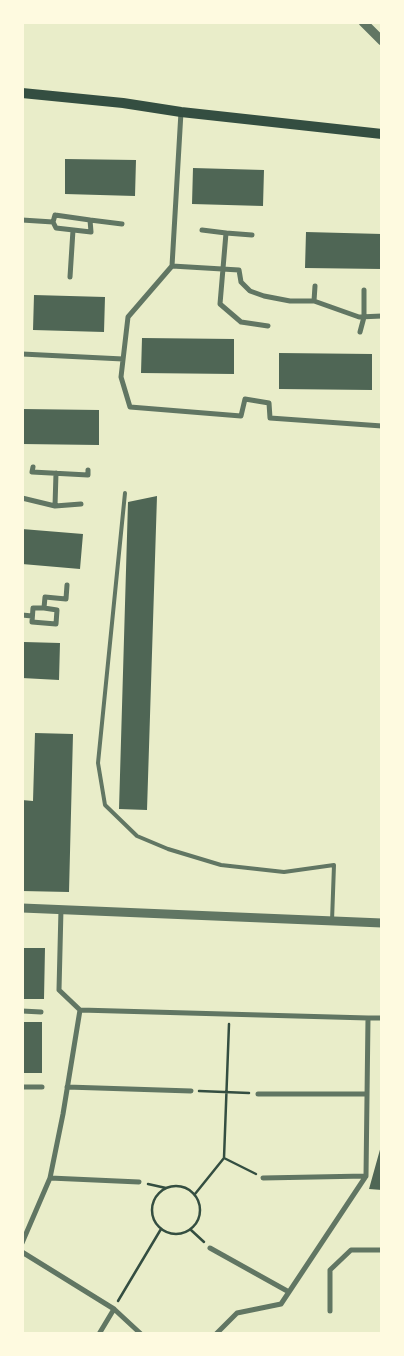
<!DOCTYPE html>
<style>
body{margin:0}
#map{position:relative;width:404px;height:1356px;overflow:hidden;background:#e9edc9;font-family:Inter,sans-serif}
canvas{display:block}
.frame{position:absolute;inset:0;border:24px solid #fefae0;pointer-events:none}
</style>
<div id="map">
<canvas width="404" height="1356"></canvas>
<div class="frame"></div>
</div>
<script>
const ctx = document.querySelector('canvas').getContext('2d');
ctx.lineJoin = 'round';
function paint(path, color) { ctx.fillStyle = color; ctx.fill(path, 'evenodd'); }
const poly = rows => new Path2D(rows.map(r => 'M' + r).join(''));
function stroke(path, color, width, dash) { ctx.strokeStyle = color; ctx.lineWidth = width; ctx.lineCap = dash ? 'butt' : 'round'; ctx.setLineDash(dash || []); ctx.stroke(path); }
paint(poly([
 [65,159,136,160,135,196,65,194],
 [193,168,264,170,263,206,192,204],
 [306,232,382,234,382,269,305,268],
 [34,295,105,297,104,332,33,330],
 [142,338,234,339,234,374,141,373],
 [279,353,372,354,372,390,279,389],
 [22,409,99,410,99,445,22,444],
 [157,496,147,810,119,809,128,502],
 [22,529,83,534,80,569,22,564],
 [24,642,60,643,59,680,22,678],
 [35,733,73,734,69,892,22,891,22,800,33,801],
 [22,948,45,948,44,999,22,999],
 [22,1022,42,1022,42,1073,22,1073],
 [381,1146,382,1190,369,1189]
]), '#4f6655');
stroke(poly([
 [199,1091,249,1093],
 [224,1158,256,1174],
 [148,1184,166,1188],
 '152 1210a24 24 0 1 1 48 0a24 24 0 1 1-48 0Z',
 [195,1194,224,1158,229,1024],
 [191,1230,204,1242],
 [118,1301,161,1229]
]), '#344e41', 2.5);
stroke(poly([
 [125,493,98,763,105,805,137,836,168,849,221,865,284,872,334,865,332,921]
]), '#617663', 4);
stroke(poly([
 [181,112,172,266,239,270,241,282,250,291,264,296,290,301,314,301,359,317,382,316],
 [55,215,90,220,91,232,56,228,53,222,55,215],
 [22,220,53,222],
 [90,220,122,224],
 [202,230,226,233],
 [252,235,226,233,220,304,241,322,268,326],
 [172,266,128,317,121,377,130,407,241,416,245,399,269,403,270,418,382,426],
 [70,277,73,230],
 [314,301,315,286],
 [360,332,364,317,364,290],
 [22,354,123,359],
 [33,467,32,472,88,475,88,470],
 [22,498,55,506,81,504],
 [55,506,56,473],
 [44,608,33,608,32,622,56,624,57,610,44,608,45,597,66,599,67,585],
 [22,615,32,616],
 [61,909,59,990,80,1010],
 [22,1011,41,1012],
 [368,1018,382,1018],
 [22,1087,42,1087],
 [67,1087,191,1091],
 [258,1094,367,1094],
 [50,1178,139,1182],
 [263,1178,366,1176],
 [22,1243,50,1178,63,1114,80,1010,368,1018,366,1176,281,1304,237,1313,216,1334],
 [210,1248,289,1292],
 [22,1252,114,1309],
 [330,1311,330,1270,351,1250,382,1250],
 [99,1334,114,1309,141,1334]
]), '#617663', 5);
stroke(poly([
 [363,22,382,41],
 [22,908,382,923]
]), '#617663', 9);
stroke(poly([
 [22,93,123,103,181,112,382,134]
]), '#344e41', 10);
</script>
